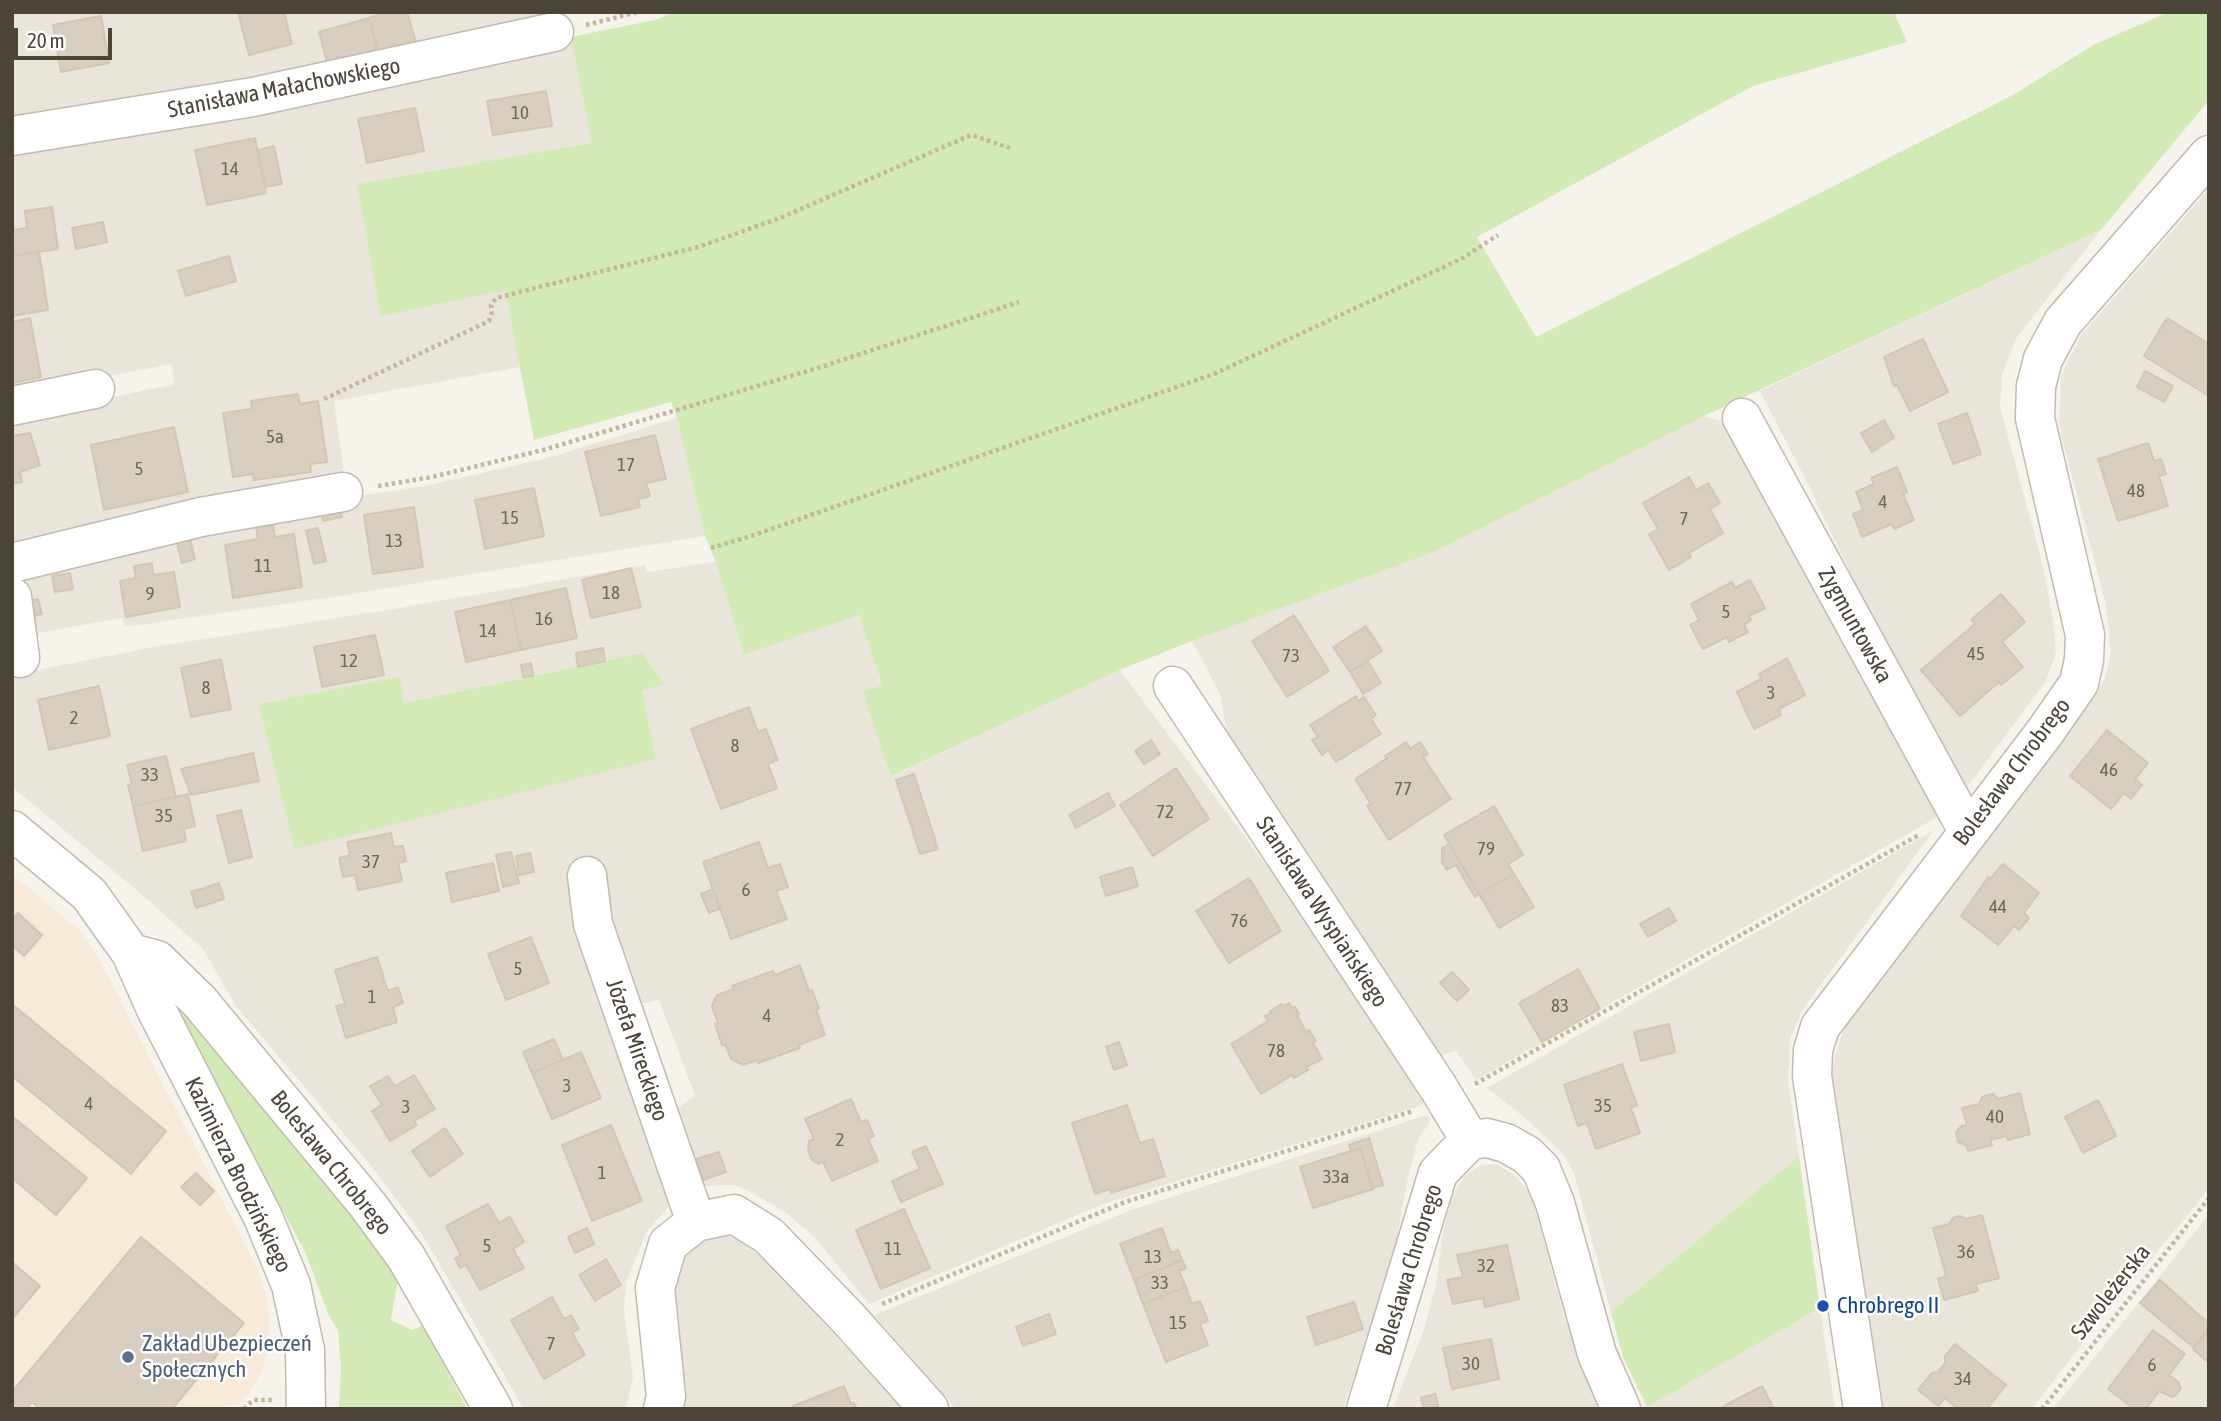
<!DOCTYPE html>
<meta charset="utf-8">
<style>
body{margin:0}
#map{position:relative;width:2221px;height:1421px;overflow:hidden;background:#f6f3ec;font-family:"Asap Condensed",sans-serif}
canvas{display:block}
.frame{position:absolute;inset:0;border:14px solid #4b4439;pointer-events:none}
.scale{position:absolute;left:14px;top:28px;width:98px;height:32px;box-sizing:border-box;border:4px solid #4b4439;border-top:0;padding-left:9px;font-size:21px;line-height:24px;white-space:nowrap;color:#4b4439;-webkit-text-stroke:5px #fff;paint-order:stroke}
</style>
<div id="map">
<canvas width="2221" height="1421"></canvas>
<div class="frame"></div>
<div class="scale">20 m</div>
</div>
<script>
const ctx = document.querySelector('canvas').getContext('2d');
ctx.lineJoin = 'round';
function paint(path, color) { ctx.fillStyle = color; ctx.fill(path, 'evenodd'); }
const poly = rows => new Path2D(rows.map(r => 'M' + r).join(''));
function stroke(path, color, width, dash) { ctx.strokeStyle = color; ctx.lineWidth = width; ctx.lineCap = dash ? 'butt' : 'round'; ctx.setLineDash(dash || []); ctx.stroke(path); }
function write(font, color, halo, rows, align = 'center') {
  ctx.font = font + ' "Asap Condensed",sans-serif'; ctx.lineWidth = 5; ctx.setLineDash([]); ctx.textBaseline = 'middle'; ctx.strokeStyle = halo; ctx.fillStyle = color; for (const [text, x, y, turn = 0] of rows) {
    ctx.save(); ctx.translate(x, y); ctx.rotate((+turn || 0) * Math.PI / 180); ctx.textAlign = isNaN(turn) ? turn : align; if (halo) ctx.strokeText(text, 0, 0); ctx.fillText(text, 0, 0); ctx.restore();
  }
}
paint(poly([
 [12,12,554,12,557,23,12,129],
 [571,37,593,143,357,184,505,290,520,367,334,401,345,481,16,552,12,538,12,419,174,384,172,364,12,394,12,146],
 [2209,189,2209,1189,2098,1323,2032,1409,1881,1409,1832,1079,1834,1057,1845,1027,2105,679,2111,653,2106,604,2062,439,2059,421,2061,376,2081,335],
 [2101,230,2017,337,2002,374,2000,407,2043,566,2053,620,2056,653,2046,681,1963,793,1948,778,1808,484,1760,391],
 [1704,416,1725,422,1939,816,1476,1080,1456,1051,1435,1057,1230,747,1220,694,1192,641,1432,553],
 [677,418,705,536,332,597,125,627,122,618,31,634,24,587,29,577,345,498,425,486,548,458],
 [716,562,744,655,859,614,882,686,863,692,892,776,1120,670,1311,925,1430,1098,1419,1106,1100,1205,869,1304,816,1239,788,1214,747,1190,734,1185,697,1186,671,1114,695,1095,659,1000,634,1005,607,924,601,875,602,863,575,871,672,1202,646,1233,626,1283,624,1310,633,1377,626,1409,524,1409,422,1234,373,1168,236,1006,203,949,133,887,12,787,12,675,154,647,388,610,645,565,647,572],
 [643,653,663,683,642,691,656,759,259,704,400,678,403,703],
 [1934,830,1803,1009,1790,1038,1788,1082,1799,1156,1611,1312,1574,1173,1564,1155,1525,1118,1487,1088],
 [1424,1116,1430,1118,1429,1124,1419,1137,1409,1173,1391,1269,1343,1409,956,1409,874,1315,1131,1210],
 [1497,1164,1514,1175,1531,1194,1563,1312,1598,1409,1393,1409,1423,1332,1436,1285,1442,1239,1451,1198,1465,1176,1479,1166],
 [2209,1214,2209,1409,2053,1409,2160,1276],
 [722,1234,739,1240,775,1269,902,1409,681,1409,684,1395,681,1345,674,1301,676,1275,688,1253,703,1240],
 [1820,1308,1835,1409,1648,1409,1647,1407]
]), '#eae5da');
paint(poly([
 [12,874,80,931,97,955,258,1270,268,1303,270,1336,264,1367,250,1392,239,1405,226,1405,222,1409,12,1409]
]), '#f7ead8');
paint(poly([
 [674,12,1894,12,1907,42,1753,86,1477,237,1536,337,2013,95,2095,44,2169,12,2209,12,2209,100,2101,230,1704,416,1432,553,1192,641,1120,670,891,776,863,692,882,685,859,615,744,655,716,562,705,536,677,418,671,402,534,440,505,290,381,316,357,184,592,143,571,37,655,20],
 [643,653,664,684,642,691,656,759,295,849,259,704,400,677,404,703],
 [184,1014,189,1017,357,1223,398,1279,391,1320,412,1330,424,1325,467,1409,339,1409,341,1369,338,1330,329,1316,306,1254,183,1022,181,1016],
 [1799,1156,1820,1308,1647,1407,1623,1357,1611,1312]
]), '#d2eab5');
const building = poly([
 [238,12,284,12,292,44,249,55,238,12],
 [387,12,407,12,416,43,378,51,369,18,387,12],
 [101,16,109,63,61,72,53,25,101,16],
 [369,18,378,51,328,65,319,32,369,18],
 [546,91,552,126,493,135,487,101,546,91],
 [415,108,424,151,367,163,358,119,415,108],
 [255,138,266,193,207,205,195,150,255,138],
 [274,146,282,184,265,187,258,150,274,146],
 [52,207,58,249,12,256,12,219,14,230,27,228,25,211,52,207],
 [103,222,107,242,76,249,72,228,103,222],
 [39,251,48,310,12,316,12,256,39,251],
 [229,256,236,281,186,296,178,271,229,256],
 [30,318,41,377,12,383,12,322,30,318],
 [2167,318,2209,344,2209,396,2144,356,2167,318],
 [1923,339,1948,392,1910,411,1897,385,1894,386,1884,357,1923,339],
 [2145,371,2173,386,2164,402,2137,387,2145,371],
 [298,394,300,404,318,401,327,462,310,464,311,472,254,480,253,474,233,477,223,413,252,409,251,401,298,394],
 [1967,413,1981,454,1953,464,1938,424,1967,413],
 [1884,420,1894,438,1872,452,1861,433,1884,420],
 [174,427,188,492,104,510,91,445,174,427],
 [30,433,40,465,20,472,22,482,12,484,12,436,30,433],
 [655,435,666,479,646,483,650,496,638,499,640,507,601,516,585,452,655,435],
 [2148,443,2154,461,2161,459,2166,474,2159,476,2168,506,2118,521,2098,459,2148,443],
 [1897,467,1907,492,1903,494,1914,520,1894,529,1892,524,1862,537,1853,514,1863,510,1856,492,1874,484,1871,478,1897,467],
 [1689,477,1696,490,1708,483,1720,503,1710,509,1723,533,1689,553,1691,557,1669,570,1649,534,1658,529,1643,503,1689,477],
 [534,488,544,536,485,549,475,500,534,488],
 [339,504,342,517,323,521,320,508,339,504],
 [414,507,423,567,373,574,364,515,414,507],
 [273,525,275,537,294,534,302,587,233,598,225,545,258,539,256,527,273,525],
 [318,528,326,561,314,564,306,531,318,528],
 [189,535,195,559,182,563,176,538,189,535],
 [152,563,153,575,174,572,180,607,126,617,120,581,136,578,134,566,152,563],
 [631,568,641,607,591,618,582,580,631,568],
 [70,573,73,589,55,592,52,576,70,573],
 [1750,580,1765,608,1749,616,1751,620,1744,625,1748,632,1729,642,1727,637,1703,649,1690,625,1699,620,1691,604,1732,582,1735,588,1750,580],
 [566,588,577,638,521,650,510,600,566,588],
 [2001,594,2025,622,2002,642,2023,667,2001,685,1999,682,1960,716,1921,670,1975,624,1971,620,2001,594],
 [38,599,42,614,33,616,29,601,38,599],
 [510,600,521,650,466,662,455,612,510,600],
 [1294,615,1329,671,1287,697,1252,641,1294,615],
 [1366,626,1382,651,1350,672,1333,647,1366,626],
 [375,635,384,675,322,687,314,647,375,635],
 [603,648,605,661,578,667,576,653,603,648],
 [1787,658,1805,695,1779,709,1781,715,1754,729,1737,692,1761,679,1759,674,1787,658],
 [221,659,231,709,191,717,181,668,221,659],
 [1368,661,1381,683,1363,694,1350,672,1368,661],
 [531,663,533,676,523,677,521,665,531,663],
 [99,686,110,736,49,750,38,700,99,686],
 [1356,696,1358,701,1364,697,1376,715,1371,719,1381,734,1336,762,1328,750,1322,755,1312,740,1318,737,1310,725,1356,696],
 [749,707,758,732,766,729,778,760,768,764,777,788,721,809,691,729,749,707],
 [2107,730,2148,763,2135,779,2142,785,2131,799,2124,793,2111,809,2070,776,2107,730],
 [1151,740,1160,754,1144,764,1135,751,1151,740],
 [1406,742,1410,749,1420,742,1428,754,1423,757,1451,799,1389,840,1367,806,1371,804,1355,779,1387,758,1385,756,1406,742],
 [253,753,259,781,191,795,181,769,253,753],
 [166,756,176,797,133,806,128,785,132,784,127,765,166,756],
 [1176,768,1209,819,1153,856,1120,805,1176,768],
 [914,774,938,849,920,854,896,780,914,774],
 [1108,793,1115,806,1076,828,1069,815,1108,793],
 [188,794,195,826,184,829,186,841,143,851,133,806,188,794],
 [1494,806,1523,855,1508,864,1514,874,1479,894,1444,835,1494,806],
 [241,810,252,857,229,863,217,816,241,810],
 [391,833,394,847,403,846,406,861,398,863,402,881,358,890,355,875,343,877,339,858,350,855,347,842,391,833],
 [759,842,768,868,780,864,788,887,776,891,787,919,731,939,703,862,759,842],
 [1449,844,1479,894,1475,897,1456,865,1447,870,1442,862,1442,848,1449,844],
 [511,852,519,883,503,887,496,855,511,852],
 [530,853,534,872,519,875,516,856,530,853],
 [493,863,499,891,452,902,446,873,493,863],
 [2003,864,2039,893,2024,913,2029,918,2019,930,2014,926,1998,945,1961,916,1988,877,1990,879,2003,864],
 [1132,867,1138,886,1106,896,1100,877,1132,867],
 [1514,874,1534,907,1499,928,1479,894,1514,874],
 [1249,878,1281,931,1229,963,1196,911,1249,878],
 [219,883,224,899,196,908,191,892,219,883],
 [713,889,720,908,709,913,701,894,713,889],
 [1669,908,1676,921,1648,937,1640,924,1669,908],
 [18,913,42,935,24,956,12,945,12,920,18,913],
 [531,937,549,983,506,1000,488,954,531,937],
 [377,957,388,991,398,987,403,1003,393,1007,397,1022,346,1038,336,1006,345,1004,335,970,377,957],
 [800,965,809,991,812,990,819,1008,816,1009,825,1035,799,1045,800,1048,758,1063,757,1060,743,1065,731,1059,725,1044,722,1045,715,1024,718,1023,712,1006,717,995,734,989,732,986,773,971,775,975,800,965],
 [1578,969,1600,1009,1542,1042,1519,1003,1578,969],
 [1452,972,1469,990,1457,1001,1440,983,1452,972],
 [1289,1003,1292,1008,1295,1007,1299,1014,1297,1015,1306,1032,1309,1030,1316,1041,1313,1043,1322,1059,1306,1067,1308,1070,1294,1078,1292,1075,1261,1094,1231,1044,1268,1021,1265,1016,1271,1013,1270,1011,1282,1004,1283,1006,1289,1003],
 [12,1004,166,1131,131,1174,12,1076,12,1004],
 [1669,1024,1675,1052,1641,1061,1634,1032,1669,1024],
 [554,1039,563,1060,532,1073,523,1052,554,1039],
 [1119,1042,1127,1065,1114,1070,1106,1047,1119,1042],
 [581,1052,601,1098,552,1119,532,1073,581,1052],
 [1622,1064,1637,1105,1631,1108,1640,1133,1596,1149,1587,1123,1578,1126,1564,1085,1622,1064],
 [414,1075,435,1109,414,1121,417,1125,390,1141,372,1111,382,1105,370,1086,388,1076,395,1086,414,1075],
 [2020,1093,2030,1134,2008,1140,2007,1136,1990,1140,1992,1145,1968,1151,1966,1145,1958,1142,1956,1133,1961,1126,1967,1125,1962,1108,1979,1104,1982,1097,1993,1094,1998,1099,2020,1093],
 [851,1099,861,1122,867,1120,874,1136,868,1139,878,1161,832,1181,823,1162,818,1164,812,1160,808,1150,809,1141,814,1139,805,1119,851,1099],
 [2098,1100,2116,1136,2083,1153,2065,1117,2098,1100],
 [1127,1105,1140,1143,1153,1139,1165,1176,1111,1193,1110,1189,1095,1194,1072,1123,1127,1105],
 [12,1116,87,1178,56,1215,12,1178,12,1116],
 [611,1125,642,1201,592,1221,562,1145,611,1125],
 [445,1128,463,1154,430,1177,412,1151,445,1128],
 [1369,1138,1383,1185,1372,1188,1360,1148,1351,1151,1349,1145,1369,1138],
 [926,1146,943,1184,901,1202,892,1181,920,1169,912,1152,926,1146],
 [1360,1148,1373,1189,1313,1208,1300,1167,1360,1148],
 [719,1152,726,1172,703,1180,697,1159,719,1152],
 [196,1173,214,1191,200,1205,181,1187,196,1173],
 [488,1204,499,1223,510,1217,524,1242,513,1249,524,1268,480,1290,466,1265,460,1268,455,1258,461,1255,446,1226,488,1204],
 [904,1209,930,1268,881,1289,856,1230,904,1209],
 [1982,1215,1999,1278,1976,1284,1978,1291,1944,1300,1938,1279,1946,1276,1933,1228,1949,1224,1953,1218,1960,1216,1966,1219,1982,1215],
 [587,1228,594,1244,575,1253,568,1237,587,1228],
 [1162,1228,1171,1253,1178,1250,1182,1260,1134,1280,1120,1244,1162,1228],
 [141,1237,244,1323,172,1409,40,1409,32,1402,26,1409,12,1409,12,1392,141,1237],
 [1507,1245,1519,1299,1485,1307,1483,1298,1453,1304,1447,1280,1463,1277,1457,1255,1507,1245],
 [606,1259,621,1285,595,1301,579,1275,606,1259],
 [1182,1260,1186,1268,1179,1271,1186,1287,1143,1304,1134,1280,1182,1260],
 [12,1262,40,1286,12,1319,12,1262],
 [2160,1280,2209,1324,2209,1329,2193,1347,2140,1303,2160,1280],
 [1186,1287,1192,1304,1200,1301,1208,1321,1200,1324,1208,1345,1166,1362,1143,1304,1186,1287],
 [552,1297,564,1319,571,1315,579,1329,572,1333,585,1355,544,1379,511,1320,552,1297],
 [1354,1302,1363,1329,1316,1345,1307,1317,1354,1302],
 [1049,1314,1056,1334,1023,1346,1016,1327,1049,1314],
 [2153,1330,2185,1354,2169,1375,2178,1382,2181,1388,2176,1395,2172,1397,2159,1391,2146,1409,2134,1409,2108,1389,2153,1330],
 [2209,1330,2209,1363,2193,1349,2209,1330],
 [1491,1339,1499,1379,1452,1389,1443,1348,1491,1339],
 [1955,1344,2006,1385,1987,1409,1958,1409,1945,1398,1938,1406,1918,1390,1932,1373,1938,1372,1945,1363,1945,1356,1955,1344],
 [844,1386,851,1404,854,1403,857,1409,794,1409,793,1406,844,1386],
 [1762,1386,1774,1409,1723,1409,1724,1406,1762,1386],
 [1435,1394,1439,1408,1424,1409,1421,1398,1435,1394]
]);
paint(building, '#d8cfc1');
stroke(building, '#d3c7b4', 2);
const minor = poly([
 [12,136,253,97,554,32],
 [12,406,95,389],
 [1742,418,1968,831],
 [12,563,201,517,343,492],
 [12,597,20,658],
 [1173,686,1438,1087,1470,1140],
 [12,830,89,894,131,953,156,1009,263,1217,291,1285,305,1350,306,1409],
 [587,876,593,924,696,1222],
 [131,953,157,960,200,1002,367,1204,406,1257,493,1409],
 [663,1409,666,1396,655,1288,668,1244,696,1222,734,1214,769,1236,848,1318,929,1409],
 [1366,1409,1438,1173,1470,1140,1487,1138,1506,1143,1527,1155,1541,1169,1555,1203,1597,1354,1621,1409],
 [1863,1409,1812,1076,1813,1050,1820,1027,2045,732,2079,683,2084,660,2085,635,2035,418,2036,386,2043,359,2063,322,2209,155]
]);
stroke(minor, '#c2bbae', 41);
stroke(poly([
 [586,25,638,12],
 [324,399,489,321,492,312,491,305,496,298,698,247,780,218,971,135,1010,148],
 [378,486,432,477,543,450,824,366,1019,302],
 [711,548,754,535,1214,374,1463,258,1498,235],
 [1475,1084,1919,835],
 [882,1304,1125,1202,1413,1111],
 [244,1409,253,1400,272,1400],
 [2042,1409,2209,1198]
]), '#c4b79f', 4.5, [3.5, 3.5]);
stroke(minor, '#fff', 38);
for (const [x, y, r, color] of [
 [1823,1306,7,"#1a4fb4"],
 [128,1357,7,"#5c6f8a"]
]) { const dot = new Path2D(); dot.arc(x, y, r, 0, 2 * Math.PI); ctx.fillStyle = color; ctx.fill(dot); stroke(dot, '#fff', 2.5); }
write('19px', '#6e675b', null, [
 ["10",520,113],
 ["14",230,169],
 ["5a",275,437],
 ["17",626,465],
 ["5",139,469],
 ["48",2136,491],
 ["4",1883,502],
 ["15",510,518],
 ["7",1684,519],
 ["13",394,541],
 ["11",263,566],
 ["18",611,593],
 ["9",150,594],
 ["5",1726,612],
 ["16",544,619],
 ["14",488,631],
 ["45",1976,654],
 ["73",1291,656],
 ["12",349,661],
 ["8",206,688],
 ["3",1771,693],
 ["2",74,718],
 ["8",735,746],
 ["46",2109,770],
 ["33",150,775],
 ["77",1403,789],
 ["72",1165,812],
 ["35",164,816],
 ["79",1486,849],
 ["37",371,862],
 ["6",746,890],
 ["44",1998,907],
 ["76",1239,921],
 ["5",518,969],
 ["1",372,997],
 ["83",1560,1006],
 ["4",767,1016],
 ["78",1276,1051],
 ["3",567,1086],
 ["4",89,1104],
 ["35",1603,1106],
 ["3",406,1107],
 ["40",1995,1117],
 ["2",840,1140],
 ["1",602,1173],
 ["33a",1336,1177],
 ["5",487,1246],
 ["11",893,1249],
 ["36",1966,1252],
 ["13",1153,1257],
 ["32",1486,1266],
 ["33",1160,1283],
 ["15",1178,1323],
 ["7",551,1344],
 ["30",1471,1364],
 ["6",2152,1365],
 ["34",1963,1379]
]);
write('23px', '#4b4439', '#fff', [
 ["Stanisława Małachowskiego",284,88,-11],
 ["Zygmuntowska",1855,625,61],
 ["Bolesława Chrobrego",2012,772,-53],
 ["Stanisława Wyspiańskiego",1322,912,57],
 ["Józefa Mireckiego",637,1050,71],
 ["Bolesława Chrobrego",331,1163,51],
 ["Kazimierza Brodzińskiego",238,1175,64],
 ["Bolesława Chrobrego",1409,1270,-73],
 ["Szwoleżerska",2111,1292,-52]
]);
write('23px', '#164399', '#fff', [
 ["Chrobrego II",1837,1306]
], 'left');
write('23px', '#4e5e75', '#fff', [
 ["Zakład Ubezpieczeń",142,1344],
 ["Społecznych",142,1370]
], 'left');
</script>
